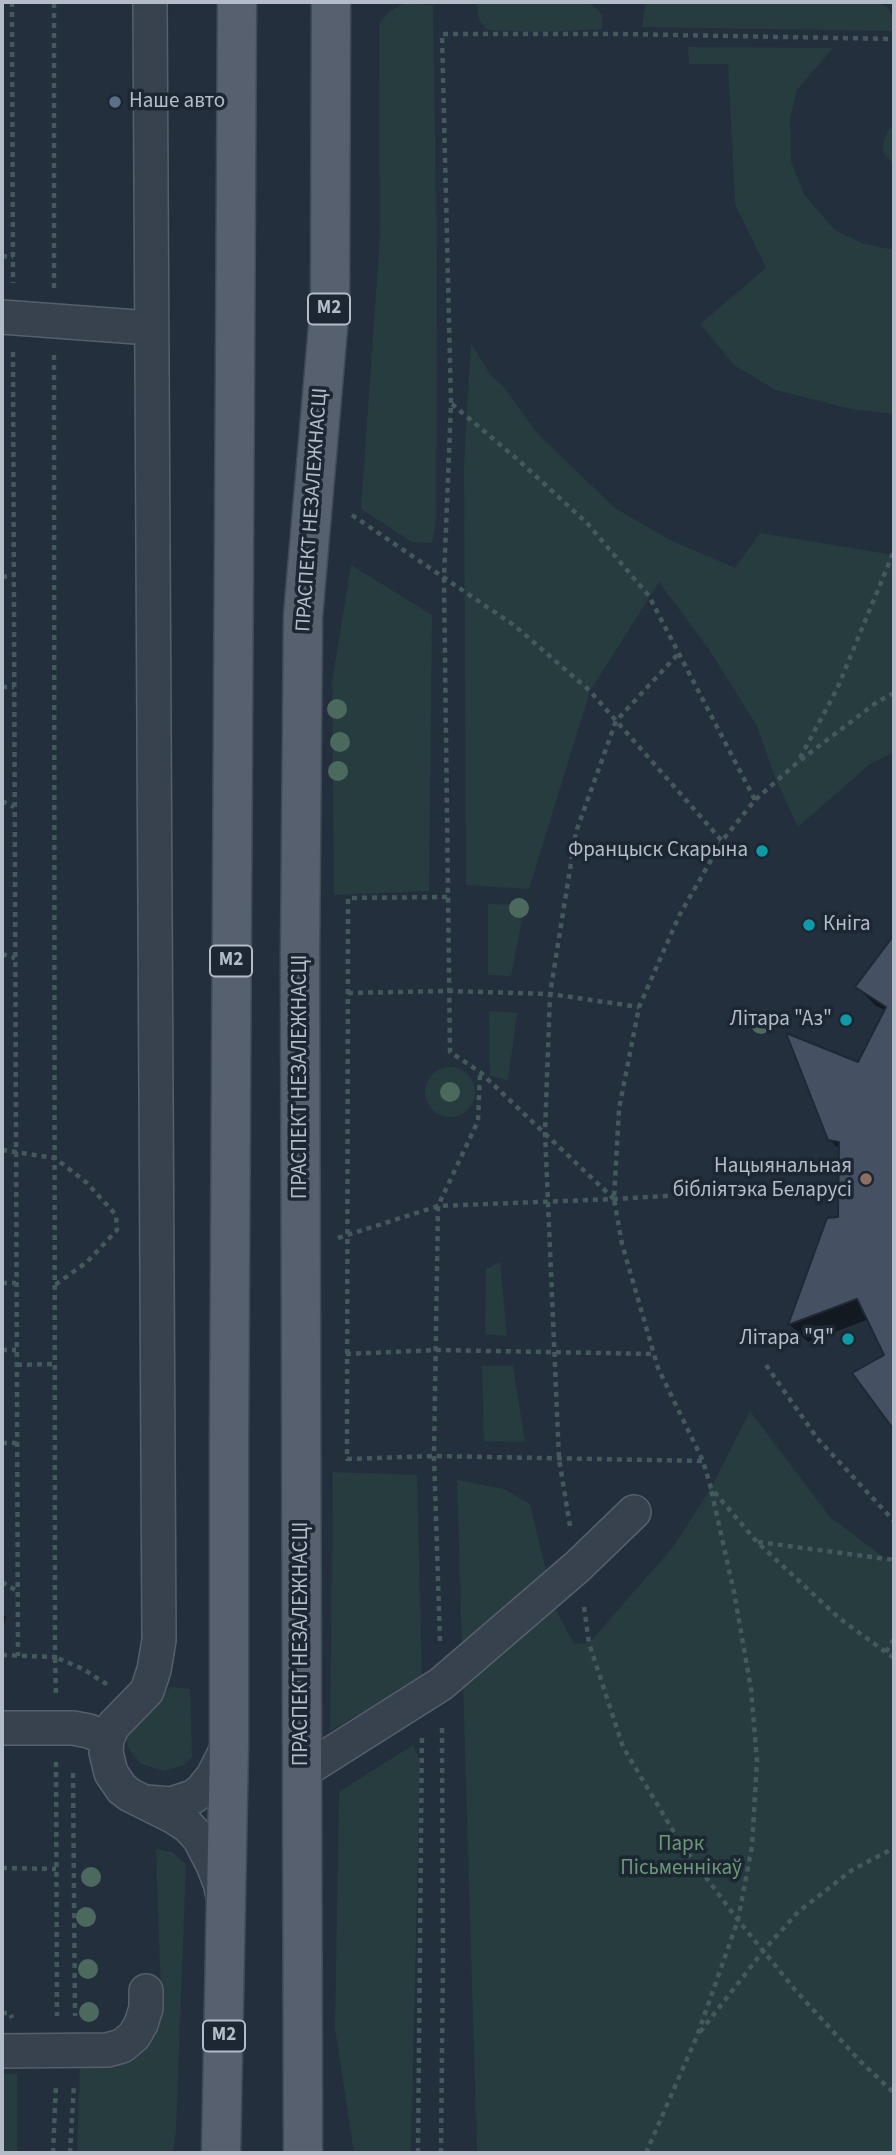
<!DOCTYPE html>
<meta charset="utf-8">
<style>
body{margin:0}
#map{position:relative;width:896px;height:2155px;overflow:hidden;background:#242f3e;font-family:"Source Sans 3",sans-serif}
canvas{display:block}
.frame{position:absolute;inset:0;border:4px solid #b4bcc9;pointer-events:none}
</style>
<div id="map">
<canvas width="896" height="2155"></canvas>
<div class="frame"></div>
</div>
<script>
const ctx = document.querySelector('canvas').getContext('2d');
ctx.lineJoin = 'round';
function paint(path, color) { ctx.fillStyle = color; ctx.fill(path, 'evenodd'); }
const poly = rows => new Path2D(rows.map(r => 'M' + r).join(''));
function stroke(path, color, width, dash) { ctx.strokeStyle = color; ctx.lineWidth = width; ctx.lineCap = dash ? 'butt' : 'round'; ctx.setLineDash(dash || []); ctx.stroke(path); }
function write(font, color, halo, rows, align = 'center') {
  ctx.font = font + ' "Source Sans 3",sans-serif'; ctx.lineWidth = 7; ctx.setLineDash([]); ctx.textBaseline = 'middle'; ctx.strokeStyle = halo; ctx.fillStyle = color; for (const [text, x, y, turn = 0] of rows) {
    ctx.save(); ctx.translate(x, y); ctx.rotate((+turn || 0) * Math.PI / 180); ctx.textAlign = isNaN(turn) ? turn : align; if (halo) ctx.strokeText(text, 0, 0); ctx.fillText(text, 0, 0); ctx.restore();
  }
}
paint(poly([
 [406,2,433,6,437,265,436,523,432,543,412,542,361,509,380,236,379,24,389,12],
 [477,2,587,2,596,8,602,15,602,29,543,32,487,30,479,20],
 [646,2,880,4,887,7,894,18,894,31,642,27],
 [688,47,833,48,797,90,790,118,791,162,805,196,835,230,864,244,894,250,894,414,851,409,776,390,735,366,700,324,766,268,735,204,728,64,689,64],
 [894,125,894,165,884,153,883,145,888,130],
 [471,344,491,375,502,385,538,434,615,508,670,540,735,568,760,533,894,555,894,752,870,764,798,827,776,780,757,726,708,648,659,582,590,691,529,889,466,885,464,463],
 [351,565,432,615,429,891,334,895,332,682],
 [488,904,525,905,511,976,488,975],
 [489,1011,517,1013,508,1080,490,1076],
 '425 1092a25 25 0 1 1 50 0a25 25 0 1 1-50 0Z',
 [500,1262,507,1336,485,1334,486,1269],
 [482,1366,513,1366,525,1442,484,1441],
 [750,1411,830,1517,894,1565,894,2153,477,2153,457,1480,504,1489,530,1504,555,1608,574,1644,589,1643,673,1547,711,1488],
 [333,1472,417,1475,422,1677,330,1731],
 [171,1687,190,1689,192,1757,184,1765,164,1771,141,1764,129,1749,126,1737,129,1727],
 [413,1745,420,1761,411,2153,354,2153,335,2028,339,1792],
 [156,1849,172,1852,186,1864,176,2130,173,2153,77,2153,80,2066,161,1996],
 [2,2074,17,2074,17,2153,2,2153]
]), '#263c3f');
paint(poly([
 [894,938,894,1427,870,1397,886,1355,869,1319,808,1342,790,1325,828,1220,840,1219,840,1150,829,1139,859,1064,886,1011,875,1005,857,987],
 [2,1613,6,1617,2,1631]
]), '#0007');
const building = poly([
 [894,935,894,1430,852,1373,884,1355,857,1299,788,1325,827,1218,838,1217,839,1142,828,1140,786,1033,858,1062,886,1007,855,987,894,935]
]);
paint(building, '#455162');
stroke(building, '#1f2835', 2);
const minor = poly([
 [150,2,159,1640,154,1670,147,1691,113,1726,107,1739,106,1752,111,1773,122,1789,130,1795,174,1817,188,1826,199,1838,213,1865,220,1883,223,1896],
 [2,317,150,328],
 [2,1728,73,1728,89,1731,107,1739],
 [302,1772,441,1684,577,1567,634,1512],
 [146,1802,171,1804,193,1797,201,1791,213,1776,229,1744],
 [2,2051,107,2050,122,2046,134,2036,141,2024,146,2008,146,1991]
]);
const major = poly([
 [221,2153,229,1744,229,1445,237,2],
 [303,2153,300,957,303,616,330,304,331,2]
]);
stroke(minor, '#565f6c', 36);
stroke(major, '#414a57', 41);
stroke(poly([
 [12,2,13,283],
 [2,256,13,257],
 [54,288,54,2],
 [13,352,18,1656],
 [452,404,517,459,587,523,649,596,755,800],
 [352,515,515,626,590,691,722,841],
 [2,577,14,575],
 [2,687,14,687],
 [894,693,877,702,798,762,755,800,722,841,679,916,639,1007,619,1109,614,1199,622,1244,658,1368,703,1461,711,1488,757,1542,839,1618,894,1658],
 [800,758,837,689,894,551],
 [2,801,14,807],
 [447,897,348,898,347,1459,434,1456,703,1461],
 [2,954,15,958],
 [348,993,449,991,550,994,639,1007],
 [2,1150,55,1158,87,1183,116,1215,117,1230,87,1262,55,1285],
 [614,1199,480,1072,450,1052,444,578,451,403,442,34,621,34,894,39],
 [338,1238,438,1206,614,1199,818,1187],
 [2,1283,16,1283],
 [2,1350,16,1350],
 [346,1354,436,1350,654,1354],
 [17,1365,55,1364],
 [766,1365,817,1438,894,1521],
 [2,1443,17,1443],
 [570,1526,559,1459,545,1133,550,994,576,832,616,721,679,653],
 [758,1542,894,1560],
 [2,1582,17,1591],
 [584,1607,589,1643,623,1747,681,1844,738,1920,796,1991,860,2061,894,2093],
 [440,1641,434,1456,438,1206,478,1121,480,1072],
 [886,1652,894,1639],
 [2,1655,55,1657,54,353],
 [56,1693,55,1657,83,1669,108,1685],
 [56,1762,57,2016],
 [73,1773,75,2016],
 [2,1868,56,1869],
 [2,2013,10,2013,12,2018],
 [700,2032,764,1950,798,1912,852,1870,894,1848],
 [53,2153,56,2084],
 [70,2153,74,2084],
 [418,2153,422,1734],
 [441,2153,443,1961,442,1724],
 [646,2153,697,2036,738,1920,752,1846,757,1761,751,1689,734,1592,711,1489]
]), '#44595c', 4.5, [5, 5]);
stroke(minor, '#38414e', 33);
stroke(major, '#56606e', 38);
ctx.fillStyle = '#4b6a5d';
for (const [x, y] of [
 [337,709],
 [340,742],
 [338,771],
 [519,908],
 [761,1024],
 [450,1092],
 [91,1877],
 [86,1917],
 [88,1969],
 [89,2012]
]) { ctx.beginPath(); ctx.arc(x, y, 10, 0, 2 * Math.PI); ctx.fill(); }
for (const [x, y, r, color] of [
 [115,102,7,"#5c6f8a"],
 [762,851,7,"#0f9aa8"],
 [809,925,7,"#0f9aa8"],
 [846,1020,7,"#0f9aa8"],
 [866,1179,7,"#8d6e63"],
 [848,1339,7,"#0f9aa8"]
]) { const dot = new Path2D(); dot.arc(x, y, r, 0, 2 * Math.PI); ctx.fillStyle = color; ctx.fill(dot); stroke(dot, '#1d2633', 2.5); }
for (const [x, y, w] of [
 [329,309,42],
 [231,961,42],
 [224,2036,42]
]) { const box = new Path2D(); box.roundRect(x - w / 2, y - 15.5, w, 31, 5); ctx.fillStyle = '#1d2633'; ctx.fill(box); stroke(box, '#b4bcc9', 2); }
write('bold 19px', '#b4bcc9', null, [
 ["М2",329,309],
 ["М2",231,961],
 ["М2",224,2036]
]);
write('21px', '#b4bcc9', '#1d2633', [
 ["Наше авто",129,102,"left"],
 ["Францыск Скарына",748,851],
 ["Кніга",823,925,"left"],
 ["Літара \"Аз\"",832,1020],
 ["Нацыянальная",852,1167],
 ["бібліятэка Беларусі",852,1191],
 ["Літара \"Я\"",834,1339]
], 'right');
write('21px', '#b4bcc9', '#1d2633', [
 ["ПРАСПЕКТ НЕЗАЛЕЖНАСЦІ",313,510,-86],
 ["ПРАСПЕКТ НЕЗАЛЕЖНАСЦІ",301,1077,-90],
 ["ПРАСПЕКТ НЕЗАЛЕЖНАСЦІ",302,1644,-90]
]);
write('21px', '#6b9a76', '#1d2633', [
 ["Парк",681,1845],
 ["Пісьменнікаў",681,1869]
]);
</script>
